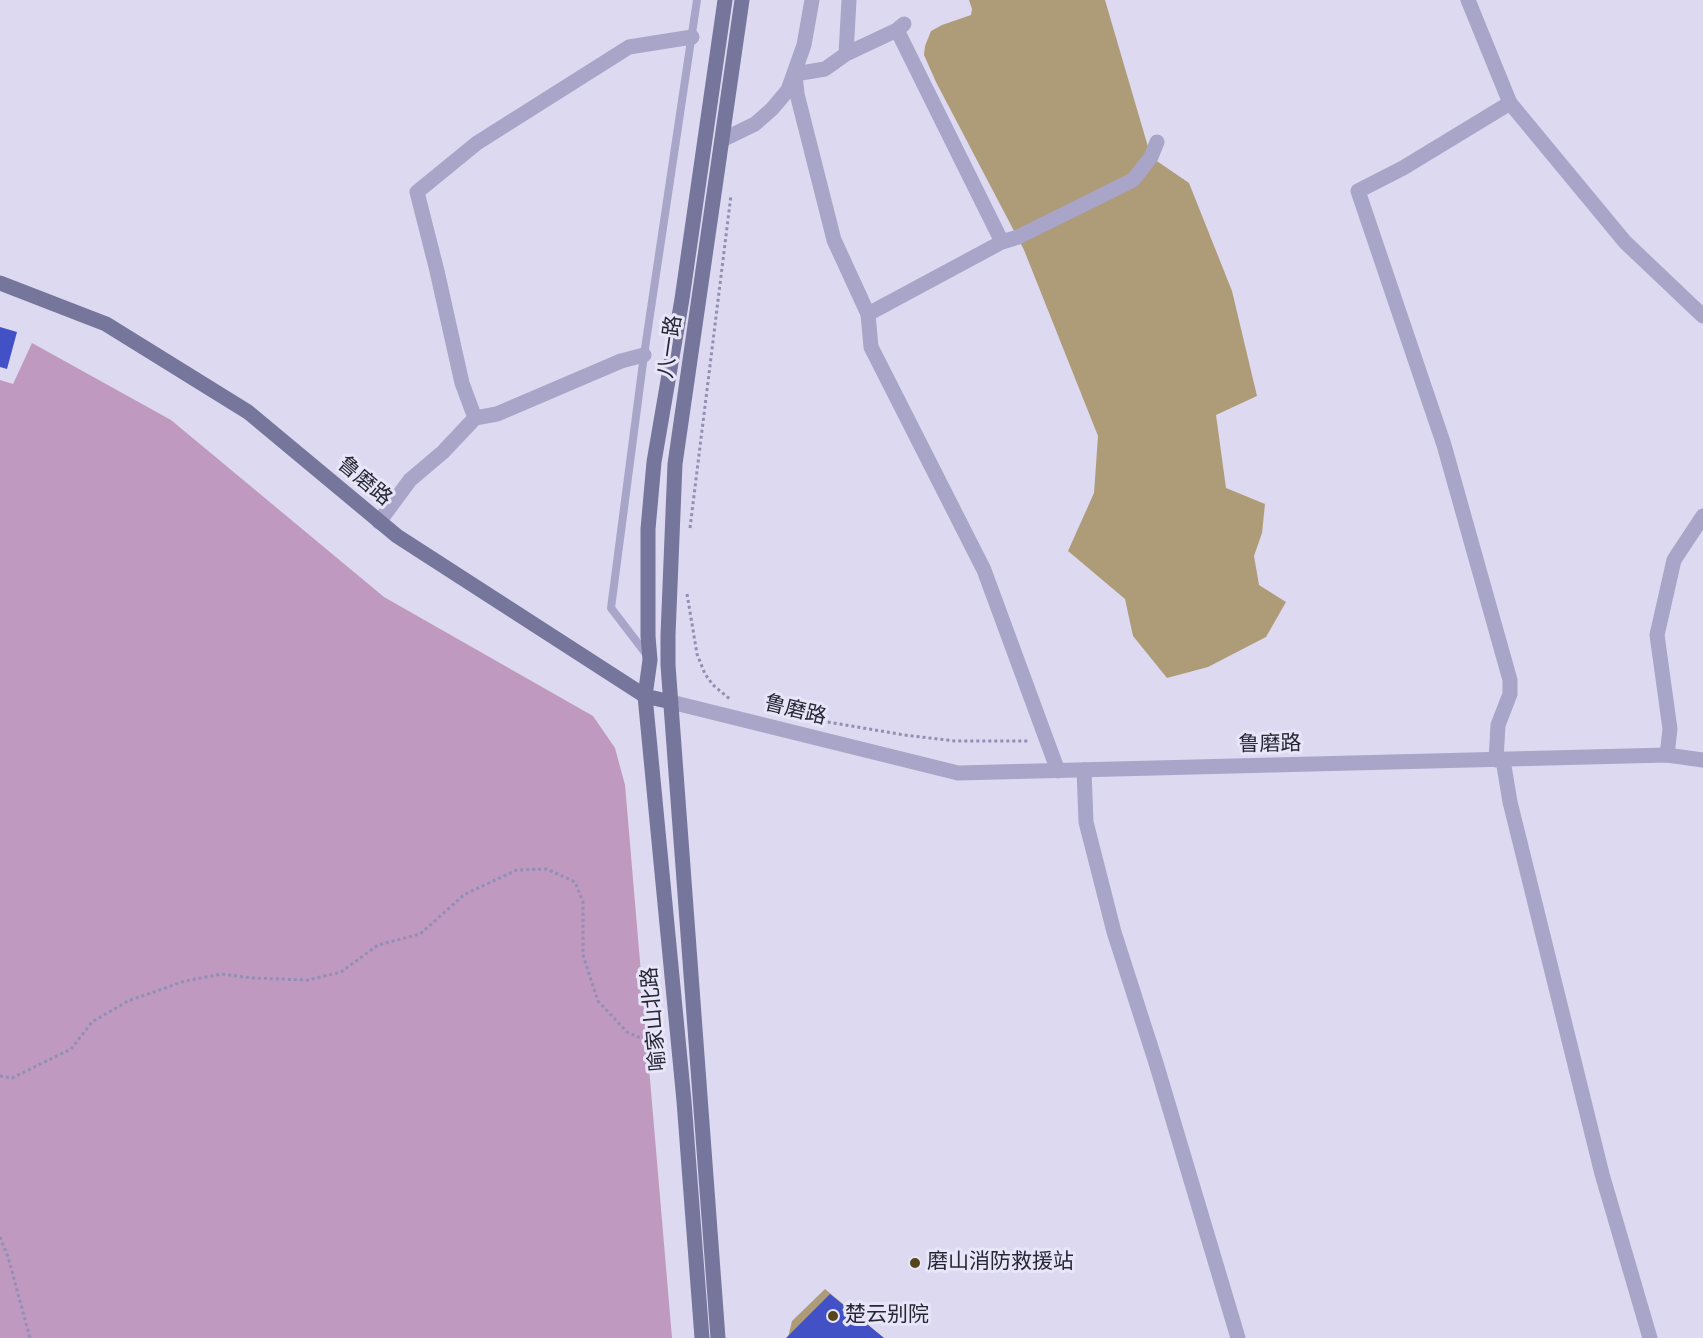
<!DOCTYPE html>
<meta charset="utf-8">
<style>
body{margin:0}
canvas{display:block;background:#ddd9f1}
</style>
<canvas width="1703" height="1338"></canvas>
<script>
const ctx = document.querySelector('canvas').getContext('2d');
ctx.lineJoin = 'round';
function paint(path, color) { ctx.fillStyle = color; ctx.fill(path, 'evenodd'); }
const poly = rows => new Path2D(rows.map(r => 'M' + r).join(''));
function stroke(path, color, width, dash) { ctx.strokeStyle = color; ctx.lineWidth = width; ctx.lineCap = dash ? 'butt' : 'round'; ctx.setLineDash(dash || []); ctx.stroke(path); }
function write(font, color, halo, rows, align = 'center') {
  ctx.font = font + ' Roboto,"Noto Sans SC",sans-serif'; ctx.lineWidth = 6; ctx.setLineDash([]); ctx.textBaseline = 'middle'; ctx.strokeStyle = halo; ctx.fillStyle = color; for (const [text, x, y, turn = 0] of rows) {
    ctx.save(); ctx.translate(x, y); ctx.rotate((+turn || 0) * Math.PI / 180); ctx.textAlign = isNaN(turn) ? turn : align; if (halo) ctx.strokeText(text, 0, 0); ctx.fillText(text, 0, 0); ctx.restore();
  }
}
paint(poly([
 [32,343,171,420,384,597,593,716,615,748,625,785,672,1338,0,1338,0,380,13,384]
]), '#bf99c0');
paint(poly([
 [969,0,1105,0,1151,157,1189,183,1232,291,1257,396,1216,415,1226,488,1265,504,1262,533,1254,556,1259,585,1286,602,1266,637,1208,667,1167,678,1133,636,1125,599,1068,551,1094,493,1098,436,1024,250,936,82,924,55,925,46,931,31,942,25,971,15,972,9],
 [825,1289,884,1338,788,1338,792,1321]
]), '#ae9c78');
paint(poly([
 [0,327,17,332,7,369,0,367],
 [830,1294,884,1338,786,1338]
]), '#4252c6');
stroke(poly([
 [690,528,731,195],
 [687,594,697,654,705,674,713,685,731,700],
 [810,719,904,735,955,741,1030,741],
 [0,1076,12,1078,71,1049,92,1022,128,1001,185,981,222,974,252,978,308,980,341,972,378,945,420,934,465,894,517,870,547,869,575,882,583,902,583,955,598,1001,627,1032,647,1041,664,1040],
 [0,1237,8,1257,30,1338]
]), '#928fb4', 3, [3, 3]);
stroke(poly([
 [647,655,611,608,644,355,697,0]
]), '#a8a5c9', 8);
stroke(poly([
 [1468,0,1510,103,1403,168,1358,191,1444,445,1510,680,1510,694,1498,725,1496,760],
 [904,24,897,30,846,54,825,69,795,74,797,94,834,240,868,314,871,347,984,570,1058,771],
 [846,54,849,0],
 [1510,103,1625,242,1703,316],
 [722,140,755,124,772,109,788,90,804,45,812,0],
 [1002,242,1018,237,1133,180,1151,157,1157,142],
 [868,314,1002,242,897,30],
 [475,418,497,414,621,361,644,355],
 [379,522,410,480,443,452,475,418,462,383,437,271,417,192,477,143,629,47,692,37],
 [1667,755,1670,729,1657,635,1674,560,1703,516],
 [1503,760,1510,802,1602,1174,1650,1338],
 [1084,770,1086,822,1114,932,1156,1063,1238,1338]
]), '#a8a5c9', 15);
stroke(poly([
 [671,702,958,773,1667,755,1703,760]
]), '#a8a5c9', 15);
stroke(poly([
 [0,283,106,324,248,412,397,536,645,696,671,702],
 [702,1338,684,1101,645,696,650,660,648,636,648,529,654,462,682,299,725,0],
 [718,1338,668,665,668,635,675,464,742,0]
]), '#76769c', 15);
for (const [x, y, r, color] of [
 [915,1263,6,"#55441c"],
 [833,1316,6,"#55441c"]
]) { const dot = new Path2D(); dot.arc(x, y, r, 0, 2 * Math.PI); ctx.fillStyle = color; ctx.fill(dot); stroke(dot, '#e8e5f9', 2); }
write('21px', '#262734', '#e8e5f9', [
 ["八一路",671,347,-82],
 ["鲁磨路",364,482,40],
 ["鲁磨路",795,711,14],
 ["鲁磨路",1270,745,-1],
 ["喻家山北路",655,1019,-95]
]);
write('21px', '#262734', '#e8e5f9', [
 ["磨山消防救援站",927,1263],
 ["楚云别院",845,1316]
], 'left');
</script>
